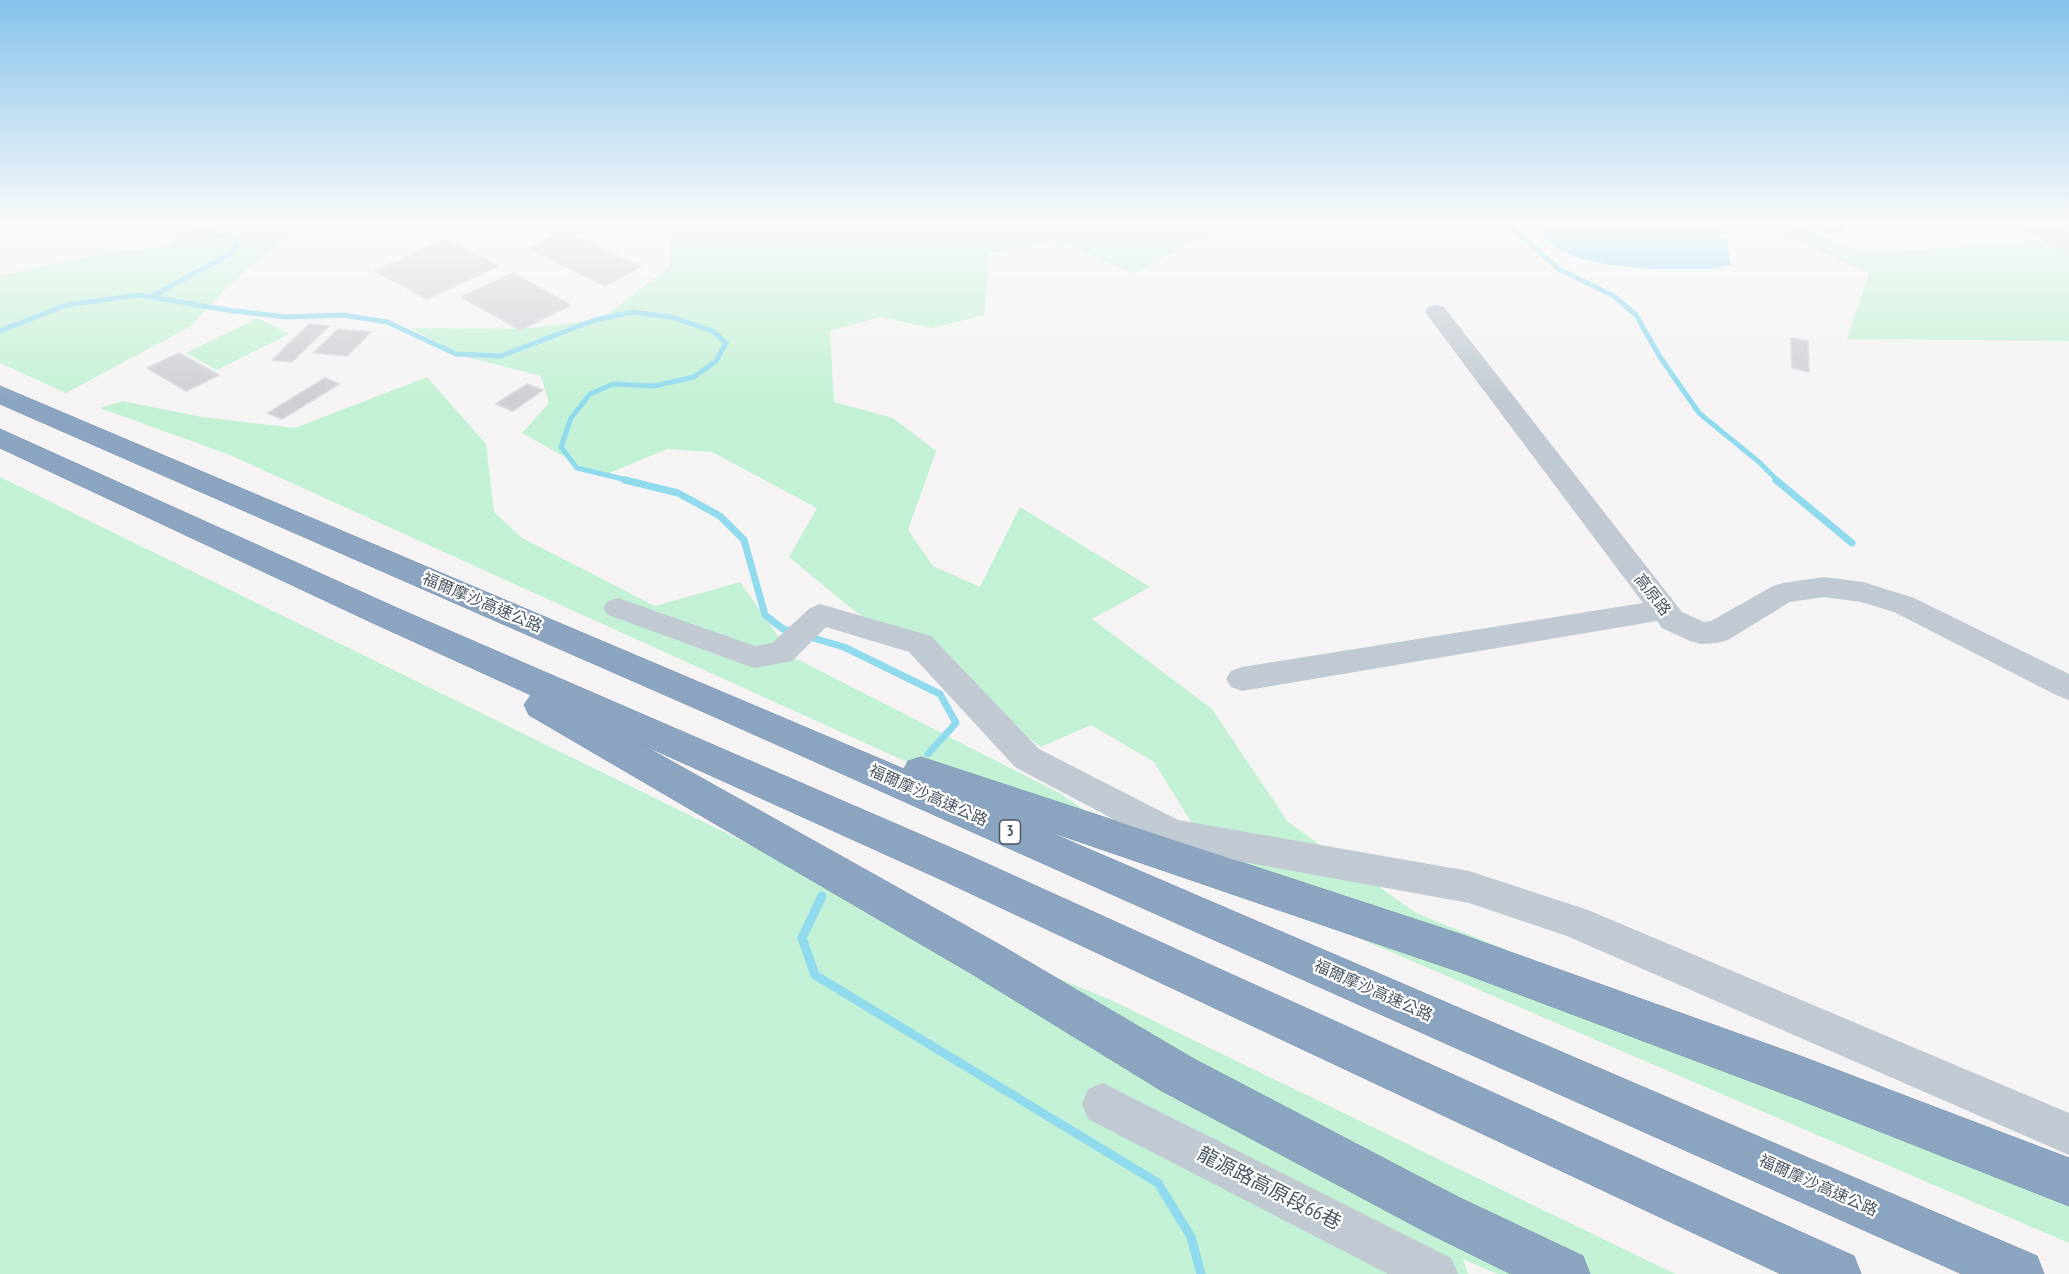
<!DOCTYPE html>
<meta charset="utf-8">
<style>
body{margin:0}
canvas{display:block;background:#f5f3f3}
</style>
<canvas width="2069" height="1274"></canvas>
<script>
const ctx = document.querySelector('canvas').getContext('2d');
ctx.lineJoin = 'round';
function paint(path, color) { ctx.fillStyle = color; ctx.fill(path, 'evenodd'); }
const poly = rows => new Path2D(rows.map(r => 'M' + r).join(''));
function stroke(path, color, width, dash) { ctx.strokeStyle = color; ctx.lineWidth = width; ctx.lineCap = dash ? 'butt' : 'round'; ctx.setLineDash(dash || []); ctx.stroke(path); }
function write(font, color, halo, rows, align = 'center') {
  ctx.font = font + ' "PT Sans Narrow","Noto Sans TC",sans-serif'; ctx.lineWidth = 4.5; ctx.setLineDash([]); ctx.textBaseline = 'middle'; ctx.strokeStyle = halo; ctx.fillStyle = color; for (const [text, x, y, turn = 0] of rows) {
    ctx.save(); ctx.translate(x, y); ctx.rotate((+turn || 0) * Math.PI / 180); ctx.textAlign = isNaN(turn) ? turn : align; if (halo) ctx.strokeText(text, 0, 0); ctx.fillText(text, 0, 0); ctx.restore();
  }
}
paint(poly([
 [204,222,305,222,230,284,191,326,66,393,0,363,0,276,108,252,165,247],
 [670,222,1233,222,1133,273,1056,240,990,253,984,315,933,328,880,317,830,331,834,402,893,418,936,451,908,530,933,566,980,587,1020,507,1150,587,1092,619,1212,709,1288,822,1416,913,2069,1179,2069,1243,1228,882,1154,762,1091,725,1041,747,851,608,789,557,817,508,712,452,667,449,600,477,522,433,549,403,541,376,463,356,411,328,520,329,600,320,670,266],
 [1756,222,1785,222,1860,253,2047,242,2069,222,2069,341,1847,339,1869,273],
 [258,318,289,334,217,370,186,353],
 [427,377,486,444,494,512,522,538,655,606,740,582,793,657,1061,794,1138,847,971,791,230,455,100,408,122,401,202,417,295,428],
 [0,477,834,886,1111,1000,1675,1274,1497,1274,1463,1259,1468,1274,0,1274]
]), '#c3f1d5');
paint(poly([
 [1550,222,1704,222,1727,239,1731,265,1709,269,1658,269,1609,265,1574,257,1551,245,1541,234],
 [1807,222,1839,222,1847,230,1826,234]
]), '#90daee');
stroke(poly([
 [1505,222,1559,269,1614,296,1636,315,1660,357,1699,413,1759,462,1778,481],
 [151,297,230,254,237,244,229,237,197,232,198,227,208,222],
 [0,331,66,305,139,295,227,310,286,317,343,315,387,322,456,354,501,356,595,320,632,312,671,317,713,331,726,343,716,361,694,377,654,386,613,384,590,394,571,418,561,447,577,468,631,481]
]), '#90daee', 5);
stroke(poly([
 [625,480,678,493,720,516,744,540,765,615,783,629,795,632],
 [1776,480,1852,543],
 [806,636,844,647,940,694,956,723,928,754]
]), '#90daee', 7);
stroke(poly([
 [822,896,802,938,815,975,1158,1183,1191,1237,1201,1274]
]), '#90daee', 9);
const building = poly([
 [566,231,641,267,605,286,529,248,566,231],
 [447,239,499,266,427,299,374,271,447,239],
 [513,273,571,305,520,330,461,297,513,273],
 [309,324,329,326,292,362,272,360,309,324],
 [338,329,371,332,347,356,313,353,338,329],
 [1791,338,1808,341,1809,372,1792,368,1791,338],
 [179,353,219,375,186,391,147,368,179,353],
 [325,378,339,384,282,419,268,413,325,378],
 [527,384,543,390,513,411,496,404,527,384]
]);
paint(building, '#cdcfd5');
stroke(building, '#d7d9de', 1.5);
const highway = poly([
 [0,386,904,769,908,761,921,757,1460,934,1795,1054,2069,1158,2069,1206,1795,1098,1460,972,1042,829,2037,1256,2044,1274,1962,1274,706,713,0,404,0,386],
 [0,429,397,608,970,856,1854,1256,1861,1274,1781,1274,942,880,639,743,1002,946,1194,1059,1458,1197,1583,1256,1590,1274,1511,1274,1424,1231,1162,1091,972,974,529,715,524,705,531,695,375,624,0,448,0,429]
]);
stroke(highway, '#7690ad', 1);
paint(poly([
 [2009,222,2034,222,2069,238,2069,252,2012,226,2009,222],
 [1436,305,1444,307,1682,612,1704,622,1711,621,1773,586,1783,583,1824,577,1863,582,1914,598,2069,674,2069,700,2058,696,1894,612,1861,602,1824,597,1790,602,1728,640,1717,643,1701,644,1690,641,1662,628,1657,621,1242,691,1231,687,1226,679,1231,671,1242,667,1643,603,1425,312,1428,307,1436,305],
 [618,598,755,646,772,643,810,608,820,604,931,636,1039,749,1178,820,1469,871,1588,910,2069,1113,2069,1155,1567,936,1469,903,1172,849,1160,844,1015,767,909,652,826,627,792,661,754,668,608,615,603,608,608,601,618,598],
 [1103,1083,1451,1258,1458,1274,1388,1274,1088,1119,1082,1104,1088,1089,1103,1083]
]), '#c1cad2');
paint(highway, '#8ba5c1');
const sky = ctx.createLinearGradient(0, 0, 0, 400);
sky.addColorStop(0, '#85c3ea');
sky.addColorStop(0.56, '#fafafa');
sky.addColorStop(1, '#fafafa00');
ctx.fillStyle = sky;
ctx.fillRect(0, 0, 2069, 400);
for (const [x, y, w] of [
 [1010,832,21]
]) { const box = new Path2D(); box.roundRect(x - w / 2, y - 12, w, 24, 4.5); ctx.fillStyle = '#fff'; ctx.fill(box); stroke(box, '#4a5661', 1.5); }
write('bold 15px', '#4a5661', null, [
 ["3",1010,832]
]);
write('16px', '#4a5661', '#fff', [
 ["高原路",1652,595,52],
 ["福爾摩沙高速公路",482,603,23],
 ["福爾摩沙高速公路",928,796,24],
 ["福爾摩沙高速公路",1373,991,24],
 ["福爾摩沙高速公路",1818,1186,24]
]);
write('20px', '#4a5661', '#fff', [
 ["龍源路高原段66巷",1269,1189,27]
]);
</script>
